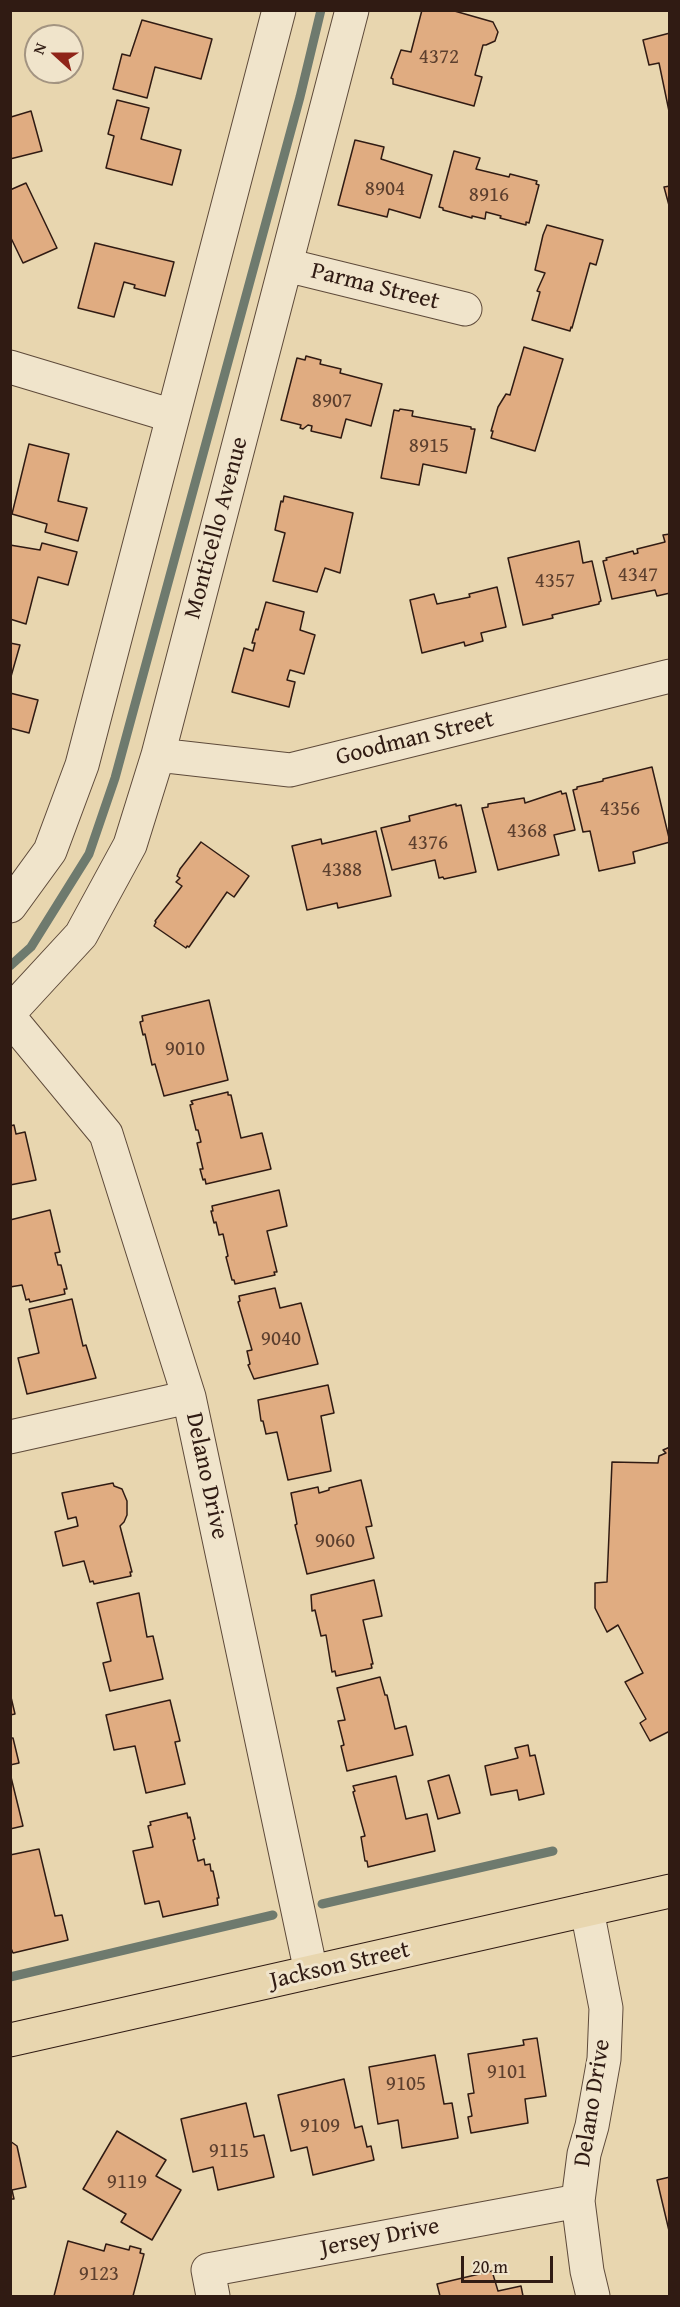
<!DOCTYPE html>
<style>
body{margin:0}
#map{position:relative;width:680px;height:2307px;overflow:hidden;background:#e8d6af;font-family:"Gentium Book Plus",serif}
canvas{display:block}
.frame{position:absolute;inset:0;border:12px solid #301b13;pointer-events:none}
.north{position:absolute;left:24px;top:24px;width:60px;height:60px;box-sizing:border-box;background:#f0e4cb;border:2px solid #a39481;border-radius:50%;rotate:291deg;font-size:16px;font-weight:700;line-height:24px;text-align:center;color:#301b13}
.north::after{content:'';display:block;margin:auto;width:21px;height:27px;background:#8f2418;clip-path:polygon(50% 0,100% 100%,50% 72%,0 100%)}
.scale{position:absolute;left:461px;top:2256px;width:92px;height:27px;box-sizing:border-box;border:3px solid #301b13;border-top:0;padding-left:8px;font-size:18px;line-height:21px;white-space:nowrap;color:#301b13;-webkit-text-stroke:4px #f0e4cb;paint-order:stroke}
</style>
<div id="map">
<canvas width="680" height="2307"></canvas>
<div class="frame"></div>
<div class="north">N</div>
<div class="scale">20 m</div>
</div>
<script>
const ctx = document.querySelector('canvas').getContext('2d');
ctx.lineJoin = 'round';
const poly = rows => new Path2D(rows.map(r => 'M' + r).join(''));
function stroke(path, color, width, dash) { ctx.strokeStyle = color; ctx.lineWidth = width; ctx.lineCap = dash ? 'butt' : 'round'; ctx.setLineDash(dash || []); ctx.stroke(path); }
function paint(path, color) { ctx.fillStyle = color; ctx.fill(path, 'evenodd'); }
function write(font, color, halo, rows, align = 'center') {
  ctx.font = font + ' "Gentium Book Plus",serif'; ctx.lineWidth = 6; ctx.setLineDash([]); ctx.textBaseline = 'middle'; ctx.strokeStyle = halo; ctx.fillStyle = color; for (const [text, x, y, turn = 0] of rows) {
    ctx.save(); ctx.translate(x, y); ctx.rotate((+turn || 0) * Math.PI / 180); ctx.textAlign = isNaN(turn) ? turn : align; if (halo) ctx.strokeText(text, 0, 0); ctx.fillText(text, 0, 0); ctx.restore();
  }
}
stroke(poly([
 [10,966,31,947,89,854,115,778,300,97,321,10],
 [322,1904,553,1851],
 [10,1977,273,1915]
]), '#6e7a6e', 9);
const building = poly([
 [422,10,451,10,493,22,498,32,495,41,486,45,483,45,475,75,482,77,474,106,393,84,393,79,391,78,401,50,411,52,422,10],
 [142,20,212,39,201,79,155,67,147,98,113,89,122,54,130,56,142,20],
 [670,33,670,116,659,63,649,65,643,40,670,33],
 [117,100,149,108,141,139,181,150,172,185,106,168,114,136,108,134,117,100],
 [31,111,42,151,10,159,10,113,11,117,31,111],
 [355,140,384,147,381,159,432,175,420,218,389,209,387,217,338,205,355,140],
 [454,151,480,158,476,169,509,177,510,174,537,181,536,184,539,185,529,223,526,222,526,225,500,218,501,216,486,212,485,219,472,216,472,218,443,210,443,208,439,207,454,151],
 [26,183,57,248,23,263,10,236,10,190,26,183],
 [670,186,670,209,664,187,670,186],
 [547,225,603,240,596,265,590,263,572,328,571,327,570,331,532,320,540,292,537,291,545,273,535,270,543,235,547,225],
 [95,243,174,262,165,296,134,288,135,285,124,282,114,317,78,308,95,243],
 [524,347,563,359,535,451,491,438,493,431,491,431,498,407,506,394,510,395,524,347],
 [306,356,321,360,320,364,341,369,340,373,382,384,371,426,346,419,341,438,311,431,312,426,308,425,303,429,300,428,301,425,281,420,297,358,305,360,306,356],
 [400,409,413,411,412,416,471,427,471,429,475,429,466,473,423,464,419,485,381,478,394,410,399,411,400,409],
 [29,444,69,454,58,501,87,508,78,541,45,532,47,524,12,514,29,444],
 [284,496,353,513,340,573,325,568,317,592,273,581,285,533,275,530,281,501,283,502,284,496],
 [670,534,670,593,657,596,655,590,612,599,603,561,607,560,606,558,633,551,634,554,638,553,637,549,665,542,663,535,670,534],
 [579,541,583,563,592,561,601,601,599,602,599,604,552,615,553,618,523,625,508,558,579,541],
 [42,543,77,552,68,585,38,577,26,624,10,619,10,545,40,550,42,543],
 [497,587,506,627,481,633,483,641,465,646,464,642,422,653,410,600,434,594,437,604,470,597,469,594,497,587],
 [266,602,304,612,300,630,315,635,304,674,290,670,287,680,295,682,289,707,232,692,244,648,253,651,255,643,252,643,256,629,258,630,266,602],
 [10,643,20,645,10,680,10,643],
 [10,693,38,700,29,733,10,728,10,693],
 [652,767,670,842,633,852,635,863,599,871,590,831,583,832,573,790,577,789,577,787,603,781,603,779,652,767],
 [561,791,562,794,566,793,575,830,554,835,559,855,498,870,482,808,488,807,488,804,524,798,525,803,561,791],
 [456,804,456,806,461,805,476,872,444,879,443,877,439,878,435,860,392,870,381,828,410,821,409,816,456,804],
 [376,831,391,896,338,908,337,903,307,910,292,846,321,839,322,844,376,831],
 [201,842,249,876,234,897,227,892,189,947,187,946,186,948,154,926,156,922,155,921,182,886,176,882,180,878,177,876,180,869,201,842],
 [209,1000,228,1080,164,1096,155,1064,152,1065,145,1034,143,1035,140,1022,143,1021,142,1016,209,1000],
 [228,1092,228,1095,231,1095,241,1138,262,1133,271,1169,206,1184,205,1179,203,1180,200,1169,203,1169,197,1143,201,1142,198,1130,196,1130,190,1105,193,1104,191,1101,228,1092],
 [14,1125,16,1134,25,1132,36,1180,10,1185,10,1126,14,1125],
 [279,1190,287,1226,267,1231,277,1272,274,1272,275,1275,235,1284,234,1280,232,1280,226,1257,228,1256,223,1234,219,1235,216,1222,214,1223,211,1211,213,1211,212,1206,279,1190],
 [50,1210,60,1252,55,1253,58,1265,61,1265,67,1289,64,1289,65,1294,30,1302,29,1299,26,1300,22,1285,10,1287,10,1220,50,1210],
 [275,1288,280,1308,301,1303,318,1364,254,1379,248,1365,250,1364,247,1351,252,1350,238,1302,240,1301,239,1296,275,1288],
 [72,1299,83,1346,86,1345,96,1378,27,1394,18,1358,39,1353,29,1309,72,1299],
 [328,1385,334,1413,321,1416,331,1471,288,1480,277,1432,266,1434,263,1421,261,1421,258,1400,328,1385],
 [670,1447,670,1731,650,1741,640,1723,646,1719,625,1682,643,1673,618,1625,607,1632,595,1608,595,1583,607,1582,612,1462,658,1463,659,1456,666,1453,663,1450,670,1447],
 [361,1480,372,1526,366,1527,374,1558,307,1574,295,1525,297,1524,291,1493,318,1487,319,1493,329,1490,329,1488,361,1480],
 [113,1483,114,1486,122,1489,127,1501,127,1515,124,1522,120,1526,132,1572,130,1572,131,1576,94,1584,93,1581,90,1582,84,1561,63,1566,55,1532,78,1526,76,1517,68,1519,62,1493,113,1483],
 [374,1580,382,1616,363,1620,373,1664,371,1664,372,1668,336,1676,335,1671,332,1672,326,1635,321,1636,315,1610,312,1611,311,1595,374,1580],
 [139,1593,147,1637,153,1636,163,1679,110,1691,103,1663,111,1661,97,1603,139,1593],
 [380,1677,385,1695,387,1695,395,1729,406,1726,413,1755,347,1771,341,1746,344,1745,338,1721,345,1720,337,1688,380,1677],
 [10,1693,15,1714,10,1715,10,1693],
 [170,1700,180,1741,175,1742,185,1784,146,1793,135,1746,114,1750,106,1715,170,1700],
 [10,1738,13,1738,19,1763,10,1765,10,1738],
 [528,1745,530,1756,535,1755,544,1794,519,1800,517,1790,491,1795,485,1766,518,1758,515,1748,528,1745],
 [10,1773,23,1826,10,1829,10,1773],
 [449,1775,460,1813,438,1819,428,1781,449,1775],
 [396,1776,406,1819,427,1814,435,1851,368,1867,367,1861,365,1861,361,1837,365,1836,353,1792,355,1791,353,1786,396,1776],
 [187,1813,188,1818,190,1817,195,1839,193,1840,198,1861,204,1859,205,1865,210,1864,211,1871,213,1871,219,1898,217,1898,218,1905,163,1917,159,1901,145,1904,133,1851,153,1847,148,1826,151,1825,150,1822,187,1813],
 [39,1849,55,1916,62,1915,68,1940,13,1953,10,1946,10,1855,39,1849],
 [537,2038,546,2096,525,2099,528,2123,471,2133,468,2117,472,2116,468,2094,474,2093,468,2054,524,2045,523,2040,537,2038],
 [435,2055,444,2104,452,2103,458,2138,402,2148,398,2120,378,2124,369,2067,435,2055],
 [344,2079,355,2128,362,2126,367,2147,371,2146,374,2160,313,2175,307,2147,291,2151,278,2095,344,2079],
 [246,2103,254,2137,264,2135,274,2177,218,2190,213,2167,193,2172,181,2119,246,2103],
 [117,2131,166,2160,156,2176,181,2190,152,2240,121,2222,126,2214,83,2189,117,2131],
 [10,2141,17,2146,26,2187,12,2190,14,2199,10,2199,10,2141],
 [670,2177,670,2235,657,2180,670,2177],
 [68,2241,104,2251,106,2244,129,2250,130,2246,141,2249,140,2253,144,2254,133,2296,54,2296,68,2241],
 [492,2271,498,2291,521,2286,523,2296,440,2296,437,2284,492,2271]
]);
paint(building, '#e0ac81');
stroke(building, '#301b13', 1.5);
const minor = poly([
 [286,265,465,309],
 [10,367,173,416],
 [158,755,290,770,670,676],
 [10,906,50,851,82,765,279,10],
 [10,1012,81,935,130,845,158,755,352,10],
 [10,1018,106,1134,189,1397,311,1972],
 [10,1437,189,1397],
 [587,1910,606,2008,604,2059,592,2126,584,2154,578,2201,587,2271,593,2296],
 [213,2296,208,2270,578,2201]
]);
const major = poly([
 [10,2040,670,1891]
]);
stroke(minor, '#5e4a3a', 35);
stroke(major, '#301b13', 35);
stroke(minor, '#f0e4cb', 33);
stroke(major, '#e8d6af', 33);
write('21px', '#5c3f2e', null, [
 ["4372",439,58],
 ["8904",385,190],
 ["8916",489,196],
 ["8907",332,402],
 ["8915",429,447],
 ["4347",638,576],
 ["4357",555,582],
 ["4356",620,810],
 ["4368",527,832],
 ["4376",428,844],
 ["4388",342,871],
 ["9010",185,1050],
 ["9040",281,1340],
 ["9060",335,1542],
 ["9101",507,2073],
 ["9105",406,2085],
 ["9109",320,2127],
 ["9115",229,2152],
 ["9119",127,2183],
 ["9123",99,2275]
]);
write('24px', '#301b13', '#f0e4cb', [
 ["Parma Street",375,287,14],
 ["Monticello Avenue",217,528,-75],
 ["Goodman Street",415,739,-14],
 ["Delano Drive",206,1476,78],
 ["Jackson Street",340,1966,-13],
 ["Delano Drive",593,2103,-81],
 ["Jersey Drive",380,2238,-11]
]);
</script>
